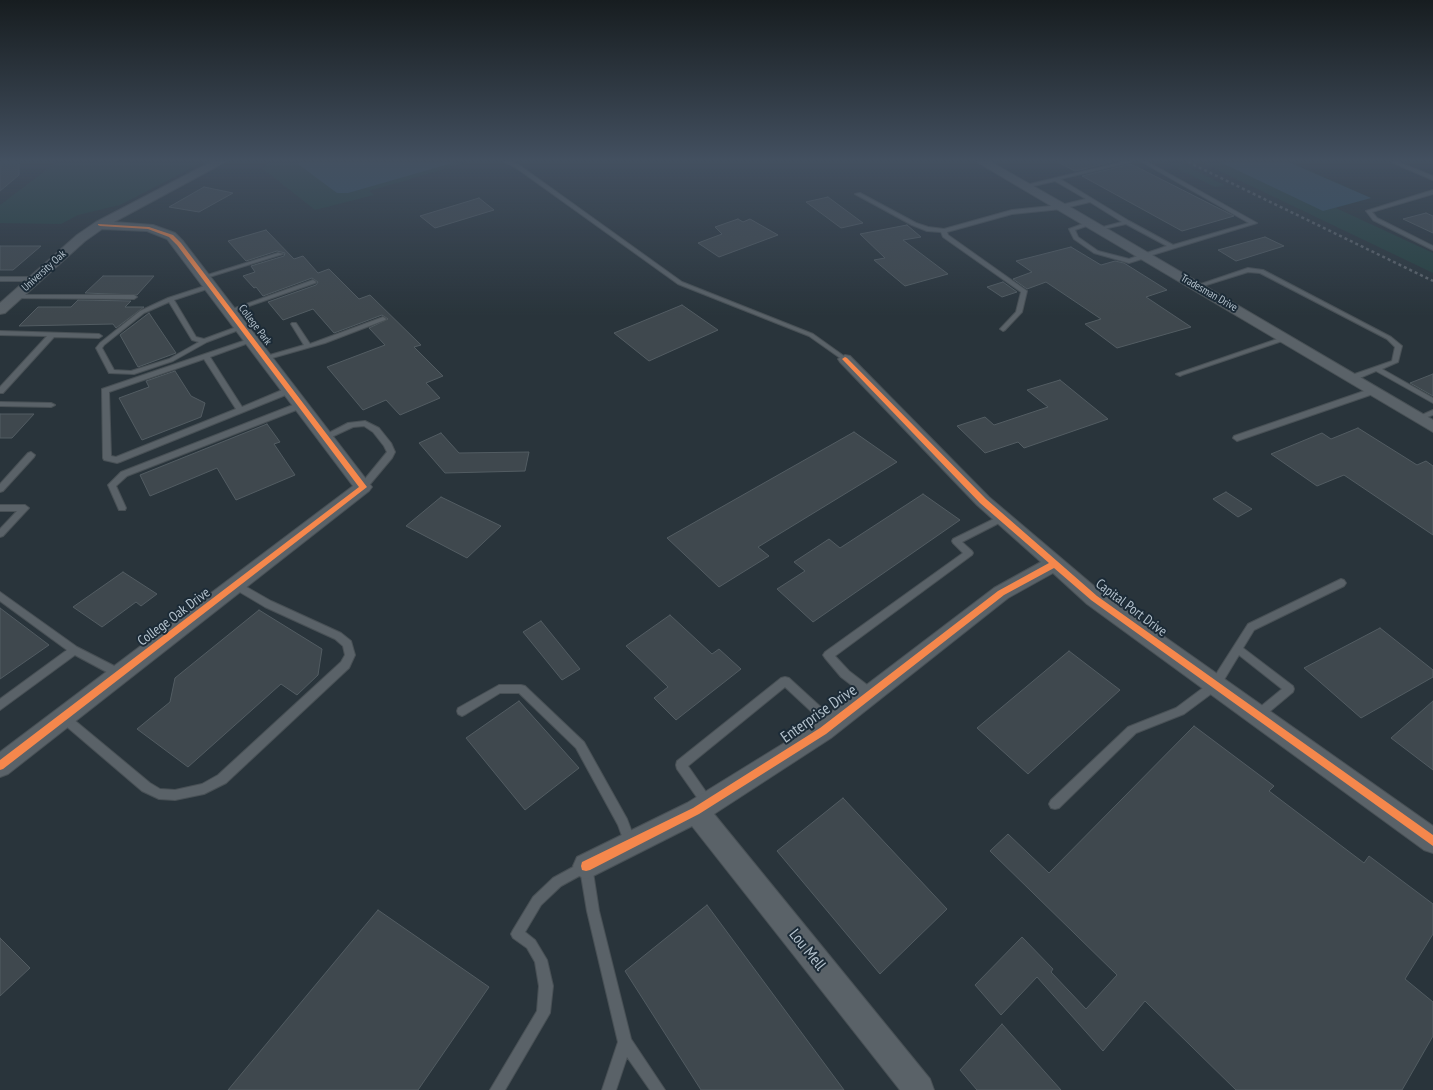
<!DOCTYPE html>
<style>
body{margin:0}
canvas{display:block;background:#29343b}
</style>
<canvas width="1433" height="1090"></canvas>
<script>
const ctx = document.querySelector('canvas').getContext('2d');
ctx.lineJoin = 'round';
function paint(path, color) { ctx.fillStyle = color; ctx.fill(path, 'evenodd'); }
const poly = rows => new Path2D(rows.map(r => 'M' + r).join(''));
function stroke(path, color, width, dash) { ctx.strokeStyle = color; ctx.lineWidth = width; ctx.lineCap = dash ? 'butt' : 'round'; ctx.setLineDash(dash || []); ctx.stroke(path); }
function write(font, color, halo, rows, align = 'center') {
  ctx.font = font + ' "PT Sans Narrow",sans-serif'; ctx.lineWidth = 4; ctx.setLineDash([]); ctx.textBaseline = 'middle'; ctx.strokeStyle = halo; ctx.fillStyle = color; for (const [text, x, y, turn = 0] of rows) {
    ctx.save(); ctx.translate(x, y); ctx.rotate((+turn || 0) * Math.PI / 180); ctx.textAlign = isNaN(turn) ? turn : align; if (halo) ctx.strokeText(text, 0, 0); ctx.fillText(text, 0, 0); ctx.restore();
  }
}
paint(poly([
 [57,162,203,162,120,205,78,215,61,224,0,223,0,205],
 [269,162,468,162,369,191,374,195,315,210,262,168],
 [1164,162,1179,162,1224,185,1215,187],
 [1201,162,1291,162,1371,198,1336,208,1433,253,1433,273]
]), '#254140');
paint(poly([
 [299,162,456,162,348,193,337,193,298,164],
 [1220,162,1288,162,1371,198,1323,211]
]), '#335166');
const building = poly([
 [0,162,19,162,19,175,0,191,0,162],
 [1058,162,1112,162,1075,171,1058,162],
 [1131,164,1234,216,1182,231,1082,176,1131,164],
 [204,187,233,193,199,212,169,207,204,187],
 [828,197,863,223,841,228,806,202,828,197],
 [479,198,494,210,435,228,420,216,479,198],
 [1426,213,1433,216,1433,233,1403,219,1426,213],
 [738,219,743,222,750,219,778,235,719,257,698,243,722,234,715,227,738,219],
 [907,225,921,237,903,240,948,274,905,286,874,260,885,258,860,234,907,225],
 [266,230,294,259,303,256,318,273,329,269,359,299,370,295,421,345,414,347,443,376,426,383,440,398,400,415,386,400,363,410,327,367,385,345,369,328,388,319,382,315,334,333,313,309,283,320,268,302,316,285,318,282,312,278,263,296,256,287,254,288,243,276,255,272,251,266,284,256,285,253,277,251,246,261,228,241,266,230],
 [1265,237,1284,246,1236,261,1218,250,1265,237],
 [0,246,41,246,13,270,0,270,0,246],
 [1071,247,1101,265,1115,261,1124,263,1167,290,1146,297,1191,327,1117,348,1085,324,1101,319,1046,282,1027,289,1013,279,1032,272,1016,261,1071,247],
 [103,276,154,276,137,295,85,293,103,276],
 [1003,282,1017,292,1002,297,987,287,1003,282],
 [78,300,131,301,125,307,144,307,116,328,113,324,19,326,38,307,71,307,78,300],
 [682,305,718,330,649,361,614,333,682,305],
 [149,313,176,353,138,367,120,335,149,313],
 [175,371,191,396,205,403,201,417,142,440,119,398,149,387,146,381,175,371],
 [1433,374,1433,396,1410,383,1433,374],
 [1060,380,1108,419,1024,448,1018,442,985,453,957,426,985,417,994,425,1048,407,1027,390,1060,380],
 [0,414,34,414,12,438,0,438,0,414],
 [267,424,280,442,274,444,295,475,236,500,217,468,150,496,140,475,267,424],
 [1358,428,1417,465,1426,461,1433,466,1433,535,1344,475,1317,486,1271,454,1322,433,1331,439,1358,428],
 [854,432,897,462,758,547,769,556,719,587,667,538,854,432],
 [441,433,459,453,529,452,525,471,445,473,419,443,441,433],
 [1226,492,1252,509,1238,517,1213,499,1226,492],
 [923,494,960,520,813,622,777,589,805,571,794,562,829,539,840,548,923,494],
 [441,497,501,526,467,558,406,526,441,497],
 [123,572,157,594,141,606,136,602,102,627,73,607,123,572],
 [0,608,49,645,0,679,0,608],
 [259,610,322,649,318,675,297,695,281,684,188,767,137,729,170,702,175,678,259,610],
 [670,615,712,654,719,649,741,669,676,720,654,698,668,687,626,646,670,615],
 [541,621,580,669,562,680,523,632,541,621],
 [1380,628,1433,670,1433,677,1361,718,1304,668,1380,628],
 [1069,651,1120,690,1028,774,977,728,1069,651],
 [519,701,579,768,525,810,466,738,519,701],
 [1433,701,1433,770,1391,738,1433,701],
 [1194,726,1274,786,1269,791,1364,863,1369,856,1433,904,1433,934,1405,979,1433,1002,1433,1036,1402,1090,1236,1090,1145,1001,1103,1051,1037,977,1001,1015,975,985,1022,937,1053,969,1051,972,1086,1009,1117,975,990,851,1008,834,1049,873,1194,726],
 [843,798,947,909,880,974,777,851,843,798],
 [707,905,844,1090,701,1090,625,971,707,905],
 [378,910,489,987,418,1090,228,1090,378,910],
 [0,938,30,968,0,996,0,938],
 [1002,1024,1061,1090,977,1090,960,1070,1002,1024]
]);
paint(building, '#3f484e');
stroke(building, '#525c62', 1);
const lane = poly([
 [504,162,512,162,519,165,682,282,813,334,848,359,847,360,843,360,809,336,678,284,515,167,504,162],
 [1122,162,1132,162,1060,179,1129,221,1173,245,1249,223,1142,162,1148,162,1257,223,1149,256,1148,257,1129,263,1094,253,1074,239,1069,229,1088,222,1092,222,1092,224,1075,230,1078,237,1098,251,1129,259,1167,246,1126,224,1099,230,1099,228,1122,222,1090,202,1061,209,1012,214,947,232,948,235,1027,291,1022,312,1005,330,1003,331,1000,329,1016,312,1021,292,943,237,941,232,927,231,912,225,855,194,860,193,916,223,928,227,944,229,1012,210,1061,205,1086,199,1055,181,1025,188,1022,186,1122,162],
 [1391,162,1398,162,1433,176,1433,180,1391,162],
 [1433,190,1433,194,1372,212,1377,218,1433,246,1433,250,1373,220,1366,211,1433,190],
 [278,253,283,254,206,278,201,277,278,253],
 [1248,268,1263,270,1391,337,1402,346,1398,362,1382,369,1433,398,1433,403,1376,371,1355,380,1349,380,1349,376,1392,361,1395,347,1387,339,1260,273,1248,272,1200,287,1195,286,1248,268],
 [0,277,35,277,38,279,35,281,0,281,0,277],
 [313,280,316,282,315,283,232,312,228,312,227,311,313,280],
 [211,284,213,285,213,287,174,300,196,337,204,339,242,325,245,327,244,328,207,342,173,361,134,374,109,373,96,348,100,343,140,311,168,298,211,284],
 [169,302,192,340,199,342,169,359,131,371,114,370,102,348,104,345,144,313,169,302],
 [15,295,134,295,137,297,134,299,13,298,13,296,15,295],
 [383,317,386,319,385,320,325,343,265,360,262,358,263,357,304,345,291,324,292,323,296,323,310,344,383,317],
 [0,331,99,334,102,336,99,338,54,337,3,393,0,393,0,387,47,336,0,335,0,331],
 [1286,336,1288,337,1288,339,1182,375,1180,376,1176,374,1286,336],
 [252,338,255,340,254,341,210,357,242,407,287,388,293,388,293,392,120,462,117,463,104,460,103,458,102,389,252,338],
 [204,359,236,409,116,457,111,456,109,392,204,359],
 [1370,389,1376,389,1377,391,1376,393,1240,440,1237,441,1233,438,1234,436,1370,389],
 [0,402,51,403,55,405,51,407,0,406,0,402],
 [298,403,301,403,305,405,304,407,127,476,116,486,126,508,125,510,119,510,108,485,121,472,298,403],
 [1433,410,1433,415,1419,420,1415,418,1433,410],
 [365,421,379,428,391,443,395,452,392,458,366,489,363,490,359,487,360,485,387,452,384,446,373,432,364,426,353,427,325,440,321,437,348,423,365,421],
 [31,452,35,455,34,457,3,491,0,492,0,484,28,453,31,452],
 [0,505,25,505,29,508,3,536,0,537,0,529,17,511,0,511,0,505],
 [1002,515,1006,518,1005,520,962,542,972,551,973,553,972,555,835,656,849,671,875,691,876,694,875,697,871,698,867,697,841,677,825,658,823,655,825,652,963,553,953,543,952,541,953,539,1002,515],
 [1341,579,1344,580,1346,583,1344,586,1254,630,1243,648,1293,686,1294,689,1293,692,1262,718,1258,720,1254,718,1253,715,1254,712,1282,689,1239,655,1219,688,1184,714,1136,733,1059,808,1055,809,1051,808,1049,804,1051,800,1128,727,1176,708,1211,682,1248,624,1341,579],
 [236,581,271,601,341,633,351,641,355,655,349,668,226,783,204,794,175,800,159,799,142,791,59,720,58,717,59,714,63,712,67,714,150,783,160,789,175,790,202,784,218,775,341,662,345,655,343,646,335,639,265,607,233,588,231,585,233,582,236,581],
 [0,592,77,647,124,671,125,674,124,677,120,678,116,677,75,655,0,710,0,699,67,650,0,601,0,592],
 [785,677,789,678,836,721,837,724,836,727,832,729,828,727,785,687,688,766,713,802,711,806,707,807,703,806,677,769,676,765,677,761,781,678,785,677],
 [499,685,521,685,525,686,584,742,627,819,636,843,634,847,630,849,626,847,618,825,576,748,519,693,500,693,466,714,462,716,458,714,457,711,458,708,499,685],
 [586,860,590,862,592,866,599,911,631,1039,665,1090,650,1090,627,1057,616,1090,602,1090,618,1042,587,911,581,875,561,886,541,905,525,932,535,940,547,960,553,986,550,1013,505,1090,490,1090,537,1011,539,986,535,962,527,948,513,938,511,934,513,930,533,897,553,878,586,860]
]);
const street = poly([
 [211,162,225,162,114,222,153,225,175,233,183,241,372,487,369,491,8,774,0,777,0,752,353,486,167,239,147,231,102,229,85,241,5,313,0,314,0,303,77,235,96,222,211,162],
 [977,162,991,162,1077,211,1433,420,1433,432,977,162],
 [845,355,850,356,989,497,1101,592,1433,826,1433,853,1424,850,1087,604,1053,573,1008,598,831,738,714,814,930,1079,934,1090,900,1090,692,826,595,875,586,879,577,875,573,866,577,857,687,803,815,724,994,588,1041,562,977,505,840,362,838,359,845,355]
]);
stroke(lane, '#485055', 2);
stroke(street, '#485055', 2);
paint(lane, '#5a6268');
paint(street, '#5a6268');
stroke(poly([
 [1188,162,1433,281]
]), '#5d656c', 2.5, [3, 3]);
paint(poly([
 [98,224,149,227,173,235,181,243,367,487,3,769,0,770,0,760,359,487,177,245,169,237,148,229,100,226,98,225,98,224],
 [845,357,847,358,986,499,1097,596,1433,835,1433,846,1091,600,1054,568,1004,595,826,734,699,814,590,870,586,871,582,870,581,866,582,862,693,808,820,728,998,591,1049,563,980,503,843,360,842,359,845,357]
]), '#f5874c');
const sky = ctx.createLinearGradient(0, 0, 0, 315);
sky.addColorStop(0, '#171d20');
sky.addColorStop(0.51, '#435060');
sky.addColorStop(1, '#43506000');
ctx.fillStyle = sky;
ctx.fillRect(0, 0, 1433, 315);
write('11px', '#b3c1cc', '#1c2b37', [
 ["University Oak",44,271,-42],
 ["Tradesman Drive",1209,293,30],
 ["College Park",255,325,53]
]);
write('14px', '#b3c1cc', '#1c2b37', [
 ["Capital Port Drive",1131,608,37],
 ["College Oak Drive",174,617,-37]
]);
write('16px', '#b3c1cc', '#1c2b37', [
 ["Enterprise Drive",819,714,-35],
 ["Lou Mell",807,950,51]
]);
</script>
